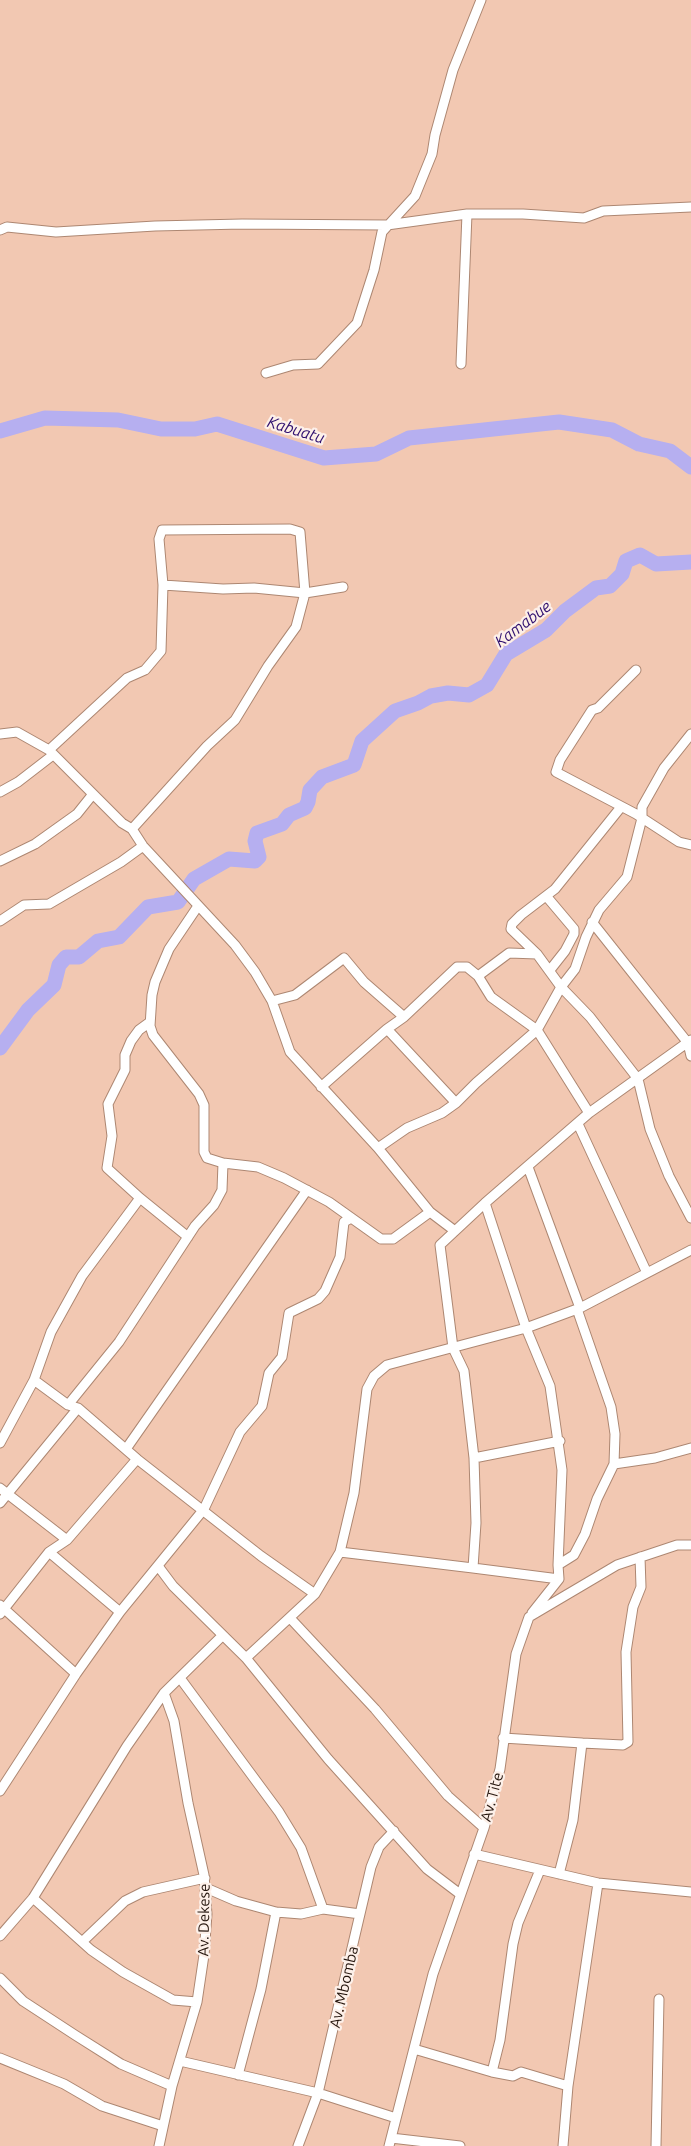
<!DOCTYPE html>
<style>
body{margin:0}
canvas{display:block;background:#f2c8b2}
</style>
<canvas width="691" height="2146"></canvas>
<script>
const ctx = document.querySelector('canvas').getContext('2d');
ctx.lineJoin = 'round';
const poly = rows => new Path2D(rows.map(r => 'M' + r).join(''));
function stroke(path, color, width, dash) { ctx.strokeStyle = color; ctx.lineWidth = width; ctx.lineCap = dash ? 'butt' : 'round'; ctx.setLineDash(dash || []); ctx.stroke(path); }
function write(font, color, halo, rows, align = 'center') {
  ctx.font = font + ' Ubuntu,sans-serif'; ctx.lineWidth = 4.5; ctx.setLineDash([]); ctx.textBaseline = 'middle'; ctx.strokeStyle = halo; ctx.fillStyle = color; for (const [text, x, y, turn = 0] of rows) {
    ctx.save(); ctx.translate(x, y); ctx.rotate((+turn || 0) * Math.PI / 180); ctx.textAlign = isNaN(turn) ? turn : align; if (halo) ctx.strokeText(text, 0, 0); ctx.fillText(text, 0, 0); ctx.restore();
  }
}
stroke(poly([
 [0,431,45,418,118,420,161,429,195,429,217,424,324,458,376,454,409,438,559,422,612,430,639,444,670,451,691,467],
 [0,1048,28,1010,54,985,59,965,66,957,79,957,98,941,119,937,148,907,178,902,194,879,229,859,255,861,259,857,255,841,257,833,282,824,289,815,305,808,308,802,310,790,322,777,354,765,362,741,395,711,418,703,431,696,448,693,469,695,487,685,506,654,546,630,565,611,596,588,610,586,622,574,626,561,640,555,656,564,691,562]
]), '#b6aff0', 15);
const minor = poly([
 [0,230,7,227,56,232,155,226,242,224,387,225,467,214,523,214,584,218,603,211,691,207],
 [461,364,467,214],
 [266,373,293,365,318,364,357,323,374,270,382,232,415,196,432,154,435,135,453,70,481,0],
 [163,585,223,589,254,588,305,593,343,587],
 [636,670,598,708,592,710,560,760,556,772,636,814,679,842,691,845],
 [0,734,17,732,49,750,122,823,132,829,143,846,235,945,255,972,272,1001,290,1052,378,1148,430,1212,455,1231],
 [49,750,127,678,145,670,161,651,163,585,159,539,162,530,290,529,300,532,305,593,296,627,268,666,235,720,207,746,132,829],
 [0,792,18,782,53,755],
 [621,807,555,889,521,915,512,924,511,929,537,954,561,987,590,1017,638,1079,650,1129,669,1176,691,1218],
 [0,861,35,844,77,814,93,794],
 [547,897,574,929,574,934,565,951,550,970],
 [0,921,24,905,49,904,121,862,143,846],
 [592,922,688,1043,691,1056],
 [478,976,491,997,537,1030,589,1113],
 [272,1001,295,995,344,958,364,982,404,1017],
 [150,1022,139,1030,131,1041,125,1055,125,1070,108,1104,112,1136,107,1168,140,1198,188,1237],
 [387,1029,456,1103],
 [321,1087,387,1029,404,1017,457,967,467,967,478,976,509,953,537,954],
 [578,1124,647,1273],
 [378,1148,407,1128,442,1113,456,1103,476,1083,537,1030,561,987,575,969,586,937,599,910,627,877,642,818,642,807,664,768,691,734],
 [223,1163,258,1167,284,1178,329,1202,381,1239,393,1239,430,1212],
 [528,1167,580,1308],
 [485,1203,526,1328,550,1386,562,1470,558,1565],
 [34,1380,68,1405,78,1408,137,1459,261,1556,315,1594],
 [68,1405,119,1342,195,1226,214,1205,222,1190,223,1163,207,1158,204,1152,204,1105,199,1094,153,1035,150,1026,152,995,155,982,169,949,198,906],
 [0,1443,34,1380,51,1332,82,1276,140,1198],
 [126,1449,307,1190],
 [474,1458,560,1441],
 [614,1464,655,1458,691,1448],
 [0,1488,67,1540],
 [0,1503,78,1408],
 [49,1552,120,1612],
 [340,1552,473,1568],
 [158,1566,173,1586,246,1658,328,1759,427,1869,460,1894],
 [559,1579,473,1568,476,1523,474,1458,464,1371,453,1348,440,1245,485,1203,589,1113,691,1040],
 [0,1605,76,1674],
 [532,1613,559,1579,558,1565,574,1555,585,1534,597,1499,614,1464,615,1434,611,1407,577,1309],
 [0,1614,49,1552,67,1540,137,1459],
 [290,1618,375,1709,448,1796,484,1828],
 [246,1658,315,1594,340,1552,354,1493,367,1389,374,1376,387,1365,526,1328,580,1308,691,1250],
 [180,1678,279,1812,301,1848,323,1909],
 [503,1738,582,1743,573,1820,559,1874],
 [582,1743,623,1745,628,1742,626,1652,633,1607,641,1587,640,1557],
 [0,1791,76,1674,120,1612,204,1509,240,1432,262,1406,269,1373,282,1357,289,1313,318,1299,325,1291,340,1257,344,1222,351,1218],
 [474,1854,598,1883,691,1892],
 [206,1888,236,1901,276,1912,301,1914,323,1909,360,1914],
 [33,1898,91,1950,123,1972,173,2000,197,2002],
 [0,1936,33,1898,127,1746,164,1693,222,1636],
 [82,1942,125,1901,143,1892,205,1878],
 [0,1978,23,2001,75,2035,121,2064,172,2086],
 [414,2049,492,2072,513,2076,521,2072,568,2086],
 [0,2058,64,2084,102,2106,163,2126],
 [180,2061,318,2093,396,2118],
 [492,2072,500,2040,513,1944,518,1923,540,1870],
 [238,2075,261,1989,276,1912],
 [391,2138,460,2146],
 [159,2146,172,2086,197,2002,204,1955,207,1914,204,1875,188,1803,174,1721,164,1693],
 [298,2146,318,2093,371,1867,379,1847,394,1831],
 [389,2146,433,1974,484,1828,500,1769,516,1654,529,1617,617,1565,677,1545,691,1545],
 [563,2146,568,2086,598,1883],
 [656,2146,659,1999]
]);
stroke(minor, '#ad8772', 11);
stroke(minor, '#fff', 9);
write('15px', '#24150d', '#fdf0e9', [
 ["Av. Tite",492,1797,-75],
 ["Av. Dekese",204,1920,-89],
 ["Av. Mbomba",344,1987,-77]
]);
write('italic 16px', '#30106f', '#fdf0e9', [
 ["Kabuatu",296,430,17],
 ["Kamabue",523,624,-37]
]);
</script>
